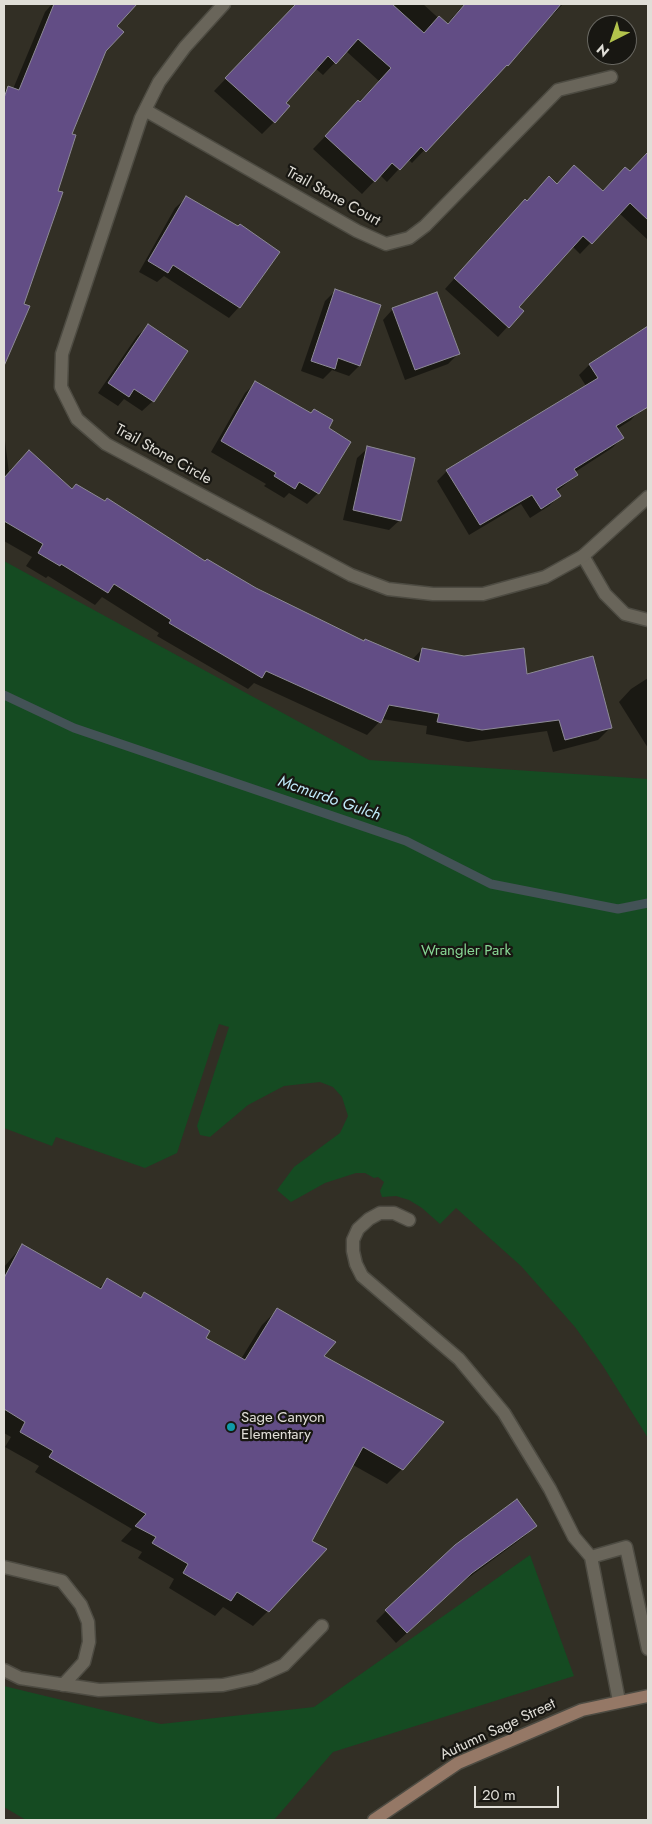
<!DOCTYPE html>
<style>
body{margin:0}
#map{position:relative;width:652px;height:1824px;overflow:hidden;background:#322f25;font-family:Jost,sans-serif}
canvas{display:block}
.frame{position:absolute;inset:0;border:5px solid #e0ded7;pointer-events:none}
.north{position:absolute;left:587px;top:15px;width:50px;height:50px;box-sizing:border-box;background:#181712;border:1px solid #686761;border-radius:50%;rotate:221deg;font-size:14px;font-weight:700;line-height:20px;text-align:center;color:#e0ded7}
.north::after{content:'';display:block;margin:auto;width:18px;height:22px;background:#b2c34c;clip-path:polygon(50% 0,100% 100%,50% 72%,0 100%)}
.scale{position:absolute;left:474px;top:1786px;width:85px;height:22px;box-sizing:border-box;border:2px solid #e0ded7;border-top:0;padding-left:6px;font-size:15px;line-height:18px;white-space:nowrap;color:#e0ded7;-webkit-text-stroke:4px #181712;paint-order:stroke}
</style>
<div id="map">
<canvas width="652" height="1824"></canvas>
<div class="frame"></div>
<div class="north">N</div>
<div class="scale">20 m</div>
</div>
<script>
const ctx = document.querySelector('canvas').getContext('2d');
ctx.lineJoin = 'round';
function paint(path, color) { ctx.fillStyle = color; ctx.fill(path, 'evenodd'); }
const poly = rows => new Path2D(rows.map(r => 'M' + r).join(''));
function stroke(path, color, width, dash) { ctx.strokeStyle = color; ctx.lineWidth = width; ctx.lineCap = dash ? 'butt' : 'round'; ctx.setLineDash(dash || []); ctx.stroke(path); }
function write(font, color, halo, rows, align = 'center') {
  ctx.font = font + ' Jost,sans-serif'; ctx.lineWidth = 4.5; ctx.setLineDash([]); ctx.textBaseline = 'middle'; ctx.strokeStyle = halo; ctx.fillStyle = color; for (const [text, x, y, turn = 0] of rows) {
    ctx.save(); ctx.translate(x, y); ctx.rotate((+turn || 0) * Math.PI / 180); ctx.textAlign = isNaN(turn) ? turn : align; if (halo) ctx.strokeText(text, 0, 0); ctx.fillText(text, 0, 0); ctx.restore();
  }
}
paint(poly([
 [4,561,369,760,648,779,648,1438,603,1366,575,1327,521,1266,456,1208,440,1224,422,1208,409,1200,396,1196,382,1197,380,1191,384,1182,378,1177,374,1178,365,1173,356,1173,325,1183,291,1202,277,1190,294,1167,340,1133,348,1116,342,1097,333,1087,320,1082,284,1086,248,1105,210,1137,200,1135,197,1126,229,1027,219,1024,177,1153,145,1168,56,1137,52,1146,4,1128],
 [530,1555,574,1676,333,1752,274,1820,26,1820,4,1807,4,1686,161,1724,314,1707]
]), '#154b22');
paint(poly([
 [52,4,136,4,115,26,70,134,56,191,7,340,4,338,4,92,8,87,13,89,45,12],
 [297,4,423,4,446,25,464,4,563,4,412,163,408,159,387,182,380,175,362,194,313,149,379,81,346,51,323,75,315,68,285,103,274,122,262,134,214,91],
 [647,155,648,240,619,213,580,254,572,246,518,307,522,311,498,337,445,289,515,211,526,202,556,185,602,192,630,173],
 [186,198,239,307,229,318,164,276,157,282,139,272,175,208],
 [335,291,359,366,349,376,332,370,323,379,301,371,325,301],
 [393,309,458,354,448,364,405,380,383,320],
 [148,326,153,401,142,411,124,399,118,406,98,393,137,336],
 [648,327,648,404,641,408,631,420,617,429,622,438,612,448,575,472,577,475,556,492,559,496,549,506,530,518,521,504,469,535,437,481,447,471,586,386,579,375,589,365],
 [255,383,349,442,318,493,307,504,289,493,284,498,264,486,266,484,211,452,245,393],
 [5,441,9,473,71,490,255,589,363,642,412,660,422,649,526,676,611,727,598,740,553,752,547,731,468,742,426,734,427,726,382,719,367,735,254,683,248,689,157,636,159,633,102,597,95,605,48,576,46,578,26,566,32,557,4,541],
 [368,448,400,520,389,530,343,520,357,458],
 [648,678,648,748,619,702,631,689],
 [22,1246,98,1289,108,1280,139,1298,144,1293,204,1338,241,1359,262,1325,277,1310,322,1356,402,1469,387,1484,353,1465,268,1611,253,1626,223,1607,215,1616,169,1588,174,1579,138,1558,142,1552,121,1541,132,1529,35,1472,39,1466,5,1447,11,1437,4,1433,4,1267],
 [535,1526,525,1536,460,1584,396,1643,376,1621,386,1611]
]), '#0007');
stroke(poly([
 [4,695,74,728,406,841,491,884,618,909,648,903]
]), '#435256', 9);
const building = poly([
 [54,4,137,4,117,26,124,32,106,51,72,134,76,135,58,191,63,192,24,304,30,306,4,366,4,98,8,86,19,90,54,4],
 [296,4,392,4,424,33,439,16,448,24,465,4,561,4,508,66,507,65,426,152,421,147,400,170,392,163,375,182,325,136,358,100,360,102,391,68,358,39,336,64,328,56,286,103,290,106,275,123,225,78,296,4],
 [648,152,648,220,630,203,592,244,583,236,519,307,524,311,509,328,454,278,525,199,527,201,549,176,557,184,574,165,603,191,625,167,630,171,648,152],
 [186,196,238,226,240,224,280,252,240,308,173,265,168,273,148,261,186,196],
 [335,289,381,305,360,366,338,358,335,369,311,361,335,289],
 [437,292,460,354,415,370,392,308,437,292],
 [148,324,188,351,154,402,134,389,129,397,108,383,148,324],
 [648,326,648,407,616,426,624,438,574,469,578,475,556,489,561,496,541,509,532,495,480,525,446,470,598,378,589,364,648,326],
 [255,381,311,413,314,409,333,420,329,428,351,442,319,494,299,482,295,489,274,476,276,473,221,441,255,381],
 [367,446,415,458,401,521,353,510,367,446],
 [29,450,72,489,76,484,105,501,107,498,205,561,207,559,256,588,364,641,365,639,419,662,422,648,464,656,524,648,527,674,593,656,612,728,565,740,559,720,482,730,437,722,439,714,389,705,381,723,266,671,262,678,169,623,171,620,114,584,108,593,61,564,60,566,38,553,43,544,4,521,4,478,29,450],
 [22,1244,101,1289,107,1278,141,1298,144,1292,210,1331,206,1338,245,1360,277,1308,336,1342,324,1356,444,1422,403,1470,363,1447,312,1541,327,1549,269,1612,237,1592,231,1601,183,1573,188,1564,152,1543,156,1537,135,1526,146,1514,49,1457,53,1451,20,1432,25,1422,4,1409,4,1278,22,1244],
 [517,1499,537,1526,472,1573,407,1633,385,1610,455,1545,517,1499]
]);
paint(building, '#624d85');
stroke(building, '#8d8a95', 1);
const lane = poly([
 [583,556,605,594,625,614,648,620],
 [409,1220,394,1213,380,1213,369,1219,358,1229,353,1240,353,1251,356,1264,362,1276,459,1359,504,1413,550,1489,574,1537,591,1557,619,1701],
 [591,1557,626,1547,648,1649],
 [4,1567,62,1581,81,1605,88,1622,89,1642,84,1662,63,1685],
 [4,1670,20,1678,99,1690,223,1685,255,1678,284,1665,322,1626]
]);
const street = poly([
 [224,4,185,47,159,82,141,118,62,354,61,387,77,419,106,444,351,575,388,589,433,594,483,594,545,577,583,556,648,497],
 [145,110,357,231,386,244,409,238,425,226,558,90,611,77]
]);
const secondary = poly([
 [374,1820,458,1763,582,1710,648,1696]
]);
stroke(lane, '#4d4b42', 15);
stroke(street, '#4d4b42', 15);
stroke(secondary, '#4d4b42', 15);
stroke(lane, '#69655a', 12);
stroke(street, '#69655a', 12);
stroke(secondary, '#957866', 12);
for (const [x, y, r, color] of [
 [231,1427,5,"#0f9aa8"]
]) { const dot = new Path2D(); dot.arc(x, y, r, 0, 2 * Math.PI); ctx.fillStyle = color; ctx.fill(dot); stroke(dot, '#181712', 2); }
write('15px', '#e0ded7', '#181712', [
 ["Trail Stone Court",333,197,29],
 ["Trail Stone Circle",163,455,29],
 ["Autumn Sage Street",498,1730,-25]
]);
write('15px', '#87d694', '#181712', [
 ["Wrangler Park",466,951]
]);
write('15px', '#e0ded7', '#181712', [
 ["Sage Canyon",241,1418],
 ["Elementary",241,1435]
], 'left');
write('italic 16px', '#c1ebfb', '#181712', [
 ["Mcmurdo Gulch",329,799,19]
]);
</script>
